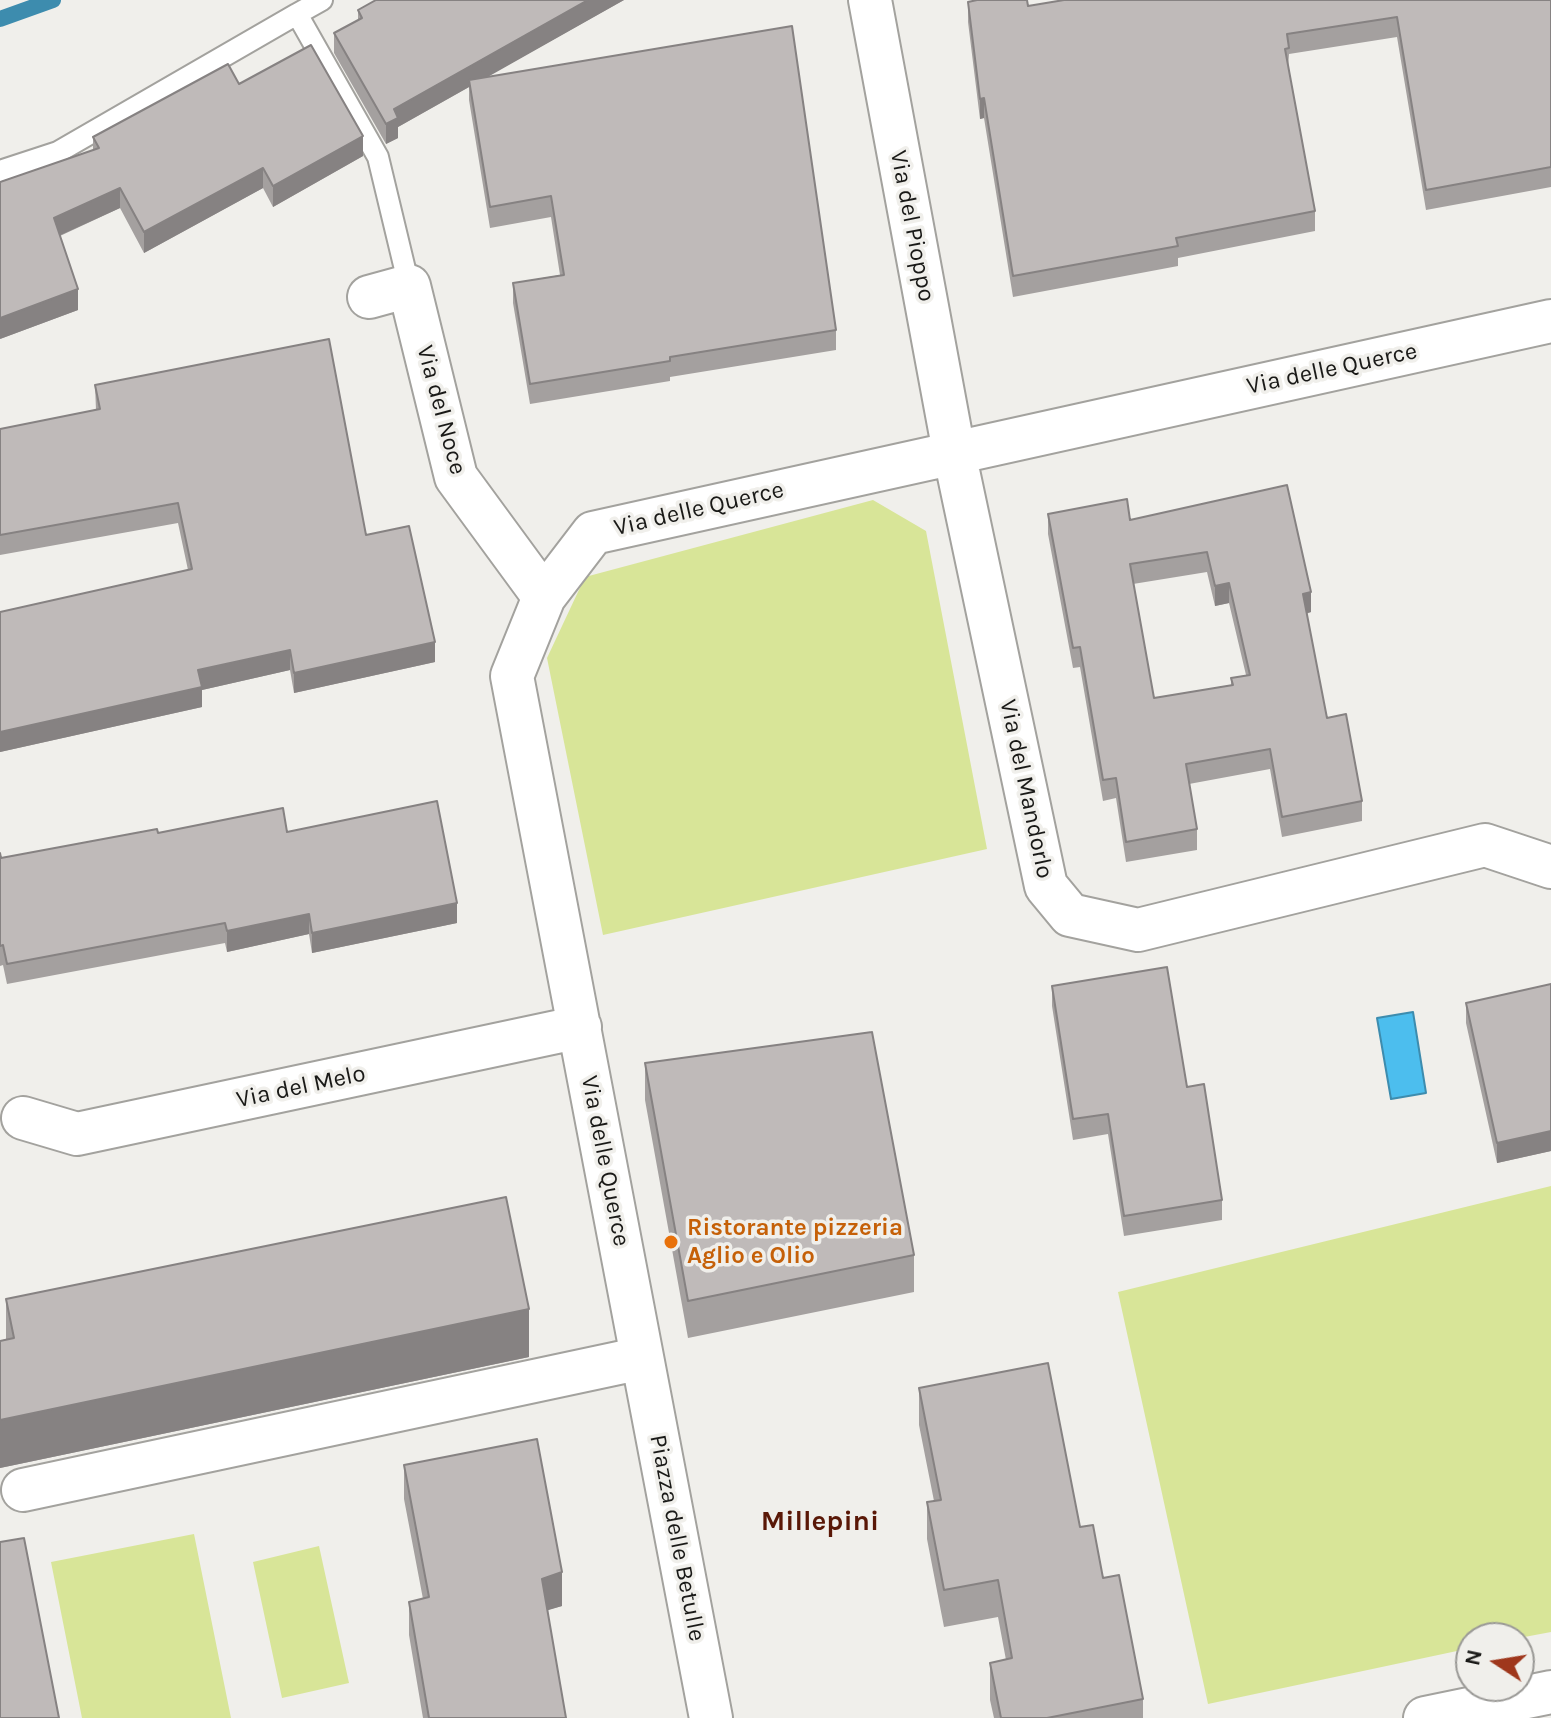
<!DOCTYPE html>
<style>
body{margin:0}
#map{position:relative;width:1551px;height:1718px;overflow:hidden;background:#f0efeb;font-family:Karla,sans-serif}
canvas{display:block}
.north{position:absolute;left:1455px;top:1622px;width:80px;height:80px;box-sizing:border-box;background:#f0efeb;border:2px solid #9a9996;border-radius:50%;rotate:282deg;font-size:22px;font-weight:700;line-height:32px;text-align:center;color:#191917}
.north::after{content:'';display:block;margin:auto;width:28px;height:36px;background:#9f371c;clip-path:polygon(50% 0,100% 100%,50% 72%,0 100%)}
</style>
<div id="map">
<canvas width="1551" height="1718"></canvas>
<div class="north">N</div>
</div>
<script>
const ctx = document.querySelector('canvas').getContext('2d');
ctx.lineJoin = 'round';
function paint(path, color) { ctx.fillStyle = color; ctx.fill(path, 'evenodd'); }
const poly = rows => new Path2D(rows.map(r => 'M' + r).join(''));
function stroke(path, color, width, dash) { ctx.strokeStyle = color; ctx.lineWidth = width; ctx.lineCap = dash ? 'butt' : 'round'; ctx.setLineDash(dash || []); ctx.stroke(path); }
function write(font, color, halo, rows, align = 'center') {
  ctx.font = font + ' Karla,sans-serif'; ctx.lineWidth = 7; ctx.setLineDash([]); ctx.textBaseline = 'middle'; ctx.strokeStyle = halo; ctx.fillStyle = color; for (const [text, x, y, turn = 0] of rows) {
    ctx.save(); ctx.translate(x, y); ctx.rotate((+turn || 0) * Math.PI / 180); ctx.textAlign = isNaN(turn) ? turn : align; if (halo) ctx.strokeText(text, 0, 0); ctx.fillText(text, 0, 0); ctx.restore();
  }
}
paint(poly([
 [873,500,926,531,987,849,603,935,547,658,585,577],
 [1551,1186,1551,1632,1519,1638,1471,1638,1471,1648,1208,1704,1118,1292],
 [194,1534,231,1718,82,1718,51,1562],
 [319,1546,349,1683,282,1698,253,1562]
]), '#d8e598');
const water = poly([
 [1413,1012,1426,1093,1391,1099,1377,1018,1413,1012]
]);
paint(water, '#4cbeee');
stroke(water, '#3d8cae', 2);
stroke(poly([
 [0,19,53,0]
]), '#3d8cae', 16);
const lane = poly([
 [322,0,297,14,378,157,409,286],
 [0,171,58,152,297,14]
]);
const street = poly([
 [870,0,954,452,1046,886,1070,915,1138,930,1485,845,1551,867],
 [369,297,409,286,456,477,544,597],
 [23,1118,77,1134,580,1027],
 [23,1490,642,1358],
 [711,1718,512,676,544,597,593,533,1551,321],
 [1425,1718,1551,1692]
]);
stroke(lane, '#a3a29e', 24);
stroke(street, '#a3a29e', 46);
stroke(lane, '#fff', 20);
stroke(street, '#fff', 42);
paint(poly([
 [376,0,624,0,488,76,836,330,836,350,670,377,670,381,530,404,513,303,513,283,560,275,551,217,490,228,469,100,469,87,398,127,398,138,386,144,334,53,334,33,358,20,358,10],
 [1551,0,1551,187,1426,210,1397,37,1289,54,1288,68,1315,211,1315,231,1178,258,1178,266,1013,297,984,118,980,119,968,22,968,2,1028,6],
 [239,84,363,156,273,207,263,188,144,253,120,208,60,236,78,310,0,339,93,150,93,137],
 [95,385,366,535,435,662,294,693,290,670,202,690,202,707,0,752,0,612,188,570,178,523,0,555,0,429,96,410],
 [1287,485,1311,612,1306,614,1327,718,1362,801,1362,821,1282,837,1270,769,1189,784,1197,829,1197,850,1126,862,1116,798,1103,801,1080,667,1073,668,1048,534,1048,514,1130,520],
 [1207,572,1215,606,1229,603,1246,675,1231,678,1231,685,1154,698,1133,584],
 [287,832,457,923,312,953,309,934,227,952,225,943,7,984,3,965,0,966,0,853,1,858,158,833],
 [1551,984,1551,1151,1497,1163,1466,1023,1466,1003],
 [1052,986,1187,1087,1222,1200,1222,1220,1124,1236,1108,1134,1073,1140,1052,1006],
 [645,1063,914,1255,914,1292,688,1338,645,1100],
 [6,1299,529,1357,0,1468,0,1341,6,1339],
 [919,1388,1080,1527,1103,1578,1143,1699,1143,1718,994,1718,990,1700,990,1663,1006,1660,998,1617,944,1627,927,1539,927,1502,934,1501,919,1425],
 [404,1465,562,1606,547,1610,566,1718,423,1718,409,1635,409,1602,423,1599,404,1499]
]), '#a4a09f');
paint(poly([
 [588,0,624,0,470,87,469,80,469,87,398,127,398,138,386,144,386,124,394,109],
 [984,98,984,118,980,119,980,99],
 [363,136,363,156,273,207,273,186],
 [263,168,263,188,144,253,144,232],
 [120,188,120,208,54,238,54,218],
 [78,289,78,310,0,339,0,318],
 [1229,583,1229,603,1215,606,1215,586],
 [1311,592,1311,612,1303,614,1303,594],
 [435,642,435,662,294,693,294,673],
 [290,650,290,670,202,690,202,707,0,752,0,732,198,670],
 [457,903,457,923,312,953,312,933],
 [309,914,309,934,227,952,227,931],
 [1551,1131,1551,1151,1497,1163,1497,1143],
 [529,1309,529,1357,0,1468,0,1420],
 [562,1572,562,1606,542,1612,542,1579]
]), '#868282');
const building = poly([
 [376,0,588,0,394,109,398,118,386,124,334,33,362,18,358,10,376,0],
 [977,0,1027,0,1028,6,1064,0,1551,0,1551,167,1426,190,1397,17,1287,34,1289,48,1285,49,1315,211,1176,238,1178,246,1013,276,984,98,980,99,968,2,977,0],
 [792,26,836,330,670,357,670,361,530,384,513,283,564,275,551,196,490,207,469,80,792,26],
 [311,45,363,136,273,186,263,168,144,232,120,188,54,218,78,289,0,318,0,182,99,148,93,137,228,64,239,84,311,45],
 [329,339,366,535,409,526,435,642,294,673,290,650,198,670,202,687,0,732,0,612,192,569,178,503,0,535,0,429,100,409,95,385,329,339],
 [1287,485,1311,592,1303,594,1327,718,1346,714,1362,801,1282,817,1270,749,1186,764,1197,829,1126,842,1116,778,1103,780,1080,647,1073,648,1048,514,1127,499,1130,520,1287,485],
 [1207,552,1215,586,1229,583,1250,675,1231,678,1233,685,1154,698,1130,564,1207,552],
 [437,801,457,903,312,933,309,914,227,931,225,923,7,964,3,945,0,946,0,853,1,858,157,829,158,833,283,808,287,832,437,801],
 [1167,967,1187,1087,1204,1084,1222,1200,1124,1216,1108,1114,1073,1119,1052,986,1167,967],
 [1551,984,1551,1131,1497,1143,1466,1003,1551,984],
 [872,1032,914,1255,688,1301,645,1063,872,1032],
 [506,1197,529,1309,0,1420,0,1341,14,1338,6,1299,506,1197],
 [1048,1363,1080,1527,1093,1525,1103,1578,1119,1575,1143,1699,1047,1718,1001,1718,990,1663,1012,1658,998,1580,944,1590,927,1502,941,1500,919,1388,1048,1363],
 [537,1439,562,1572,542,1579,566,1718,429,1718,409,1602,429,1597,404,1465,537,1439],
 [24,1538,59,1718,0,1718,0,1542,24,1538]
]);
paint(building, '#bfbab9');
stroke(building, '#868282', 2);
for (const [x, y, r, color] of [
 [671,1242,8,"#e8710a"]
]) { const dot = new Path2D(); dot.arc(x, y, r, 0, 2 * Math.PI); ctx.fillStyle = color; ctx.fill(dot); stroke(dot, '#f0efeb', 3); }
write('24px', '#191917', '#f0efeb', [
 ["Via del Pioppo",912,226,79],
 ["Via delle Querce",1332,369,-12],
 ["Via del Noce",441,410,75],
 ["Via delle Querce",699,509,-13],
 ["Via del Mandorlo",1026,789,78],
 ["Via del Melo",301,1087,-12],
 ["Via delle Querce",605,1161,79],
 ["Piazza delle Betulle",677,1538,79]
]);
write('bold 24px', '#c56008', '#f0efeb', [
 ["Ristorante pizzeria",687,1228],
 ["Aglio e Olio",687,1256]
], 'left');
write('bold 28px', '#5a1807', '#f0efeb', [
 ["Millepini",820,1522]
]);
</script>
